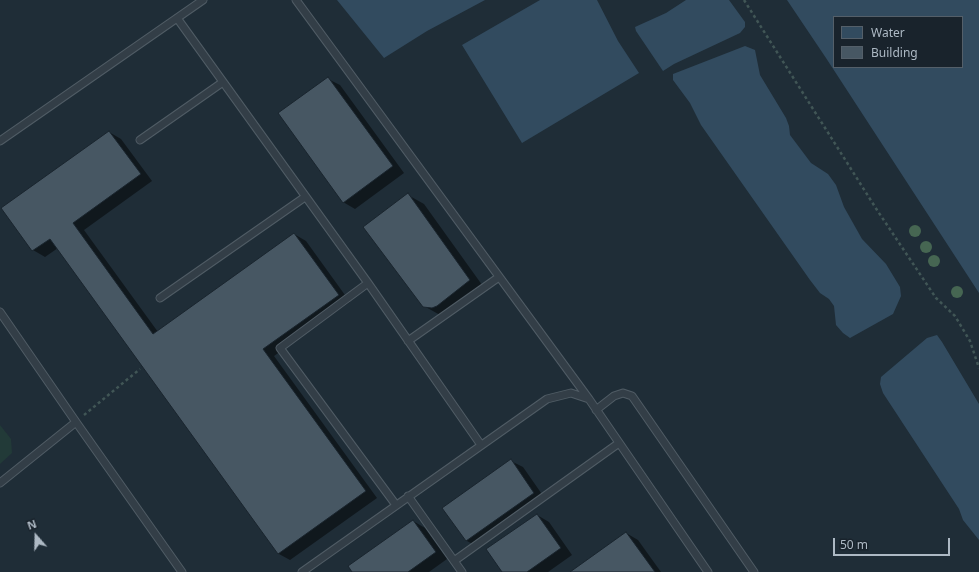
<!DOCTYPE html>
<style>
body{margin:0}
#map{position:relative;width:979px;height:572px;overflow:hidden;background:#1f2d37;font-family:"Noto Sans",sans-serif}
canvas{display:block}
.legend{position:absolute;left:833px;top:16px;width:130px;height:52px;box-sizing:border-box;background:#19232c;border:1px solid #545f69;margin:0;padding:5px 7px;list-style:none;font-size:12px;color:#adb9c4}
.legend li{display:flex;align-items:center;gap:8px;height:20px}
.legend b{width:20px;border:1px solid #545f69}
.north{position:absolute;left:16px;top:516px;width:40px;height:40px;-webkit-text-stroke:3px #19232c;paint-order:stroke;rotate:340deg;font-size:11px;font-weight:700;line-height:16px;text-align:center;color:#adb9c4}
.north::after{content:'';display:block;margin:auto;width:14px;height:18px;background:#adb9c4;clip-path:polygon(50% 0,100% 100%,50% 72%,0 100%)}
.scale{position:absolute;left:833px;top:538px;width:117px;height:18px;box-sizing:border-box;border:2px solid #adb9c4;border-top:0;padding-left:5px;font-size:12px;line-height:14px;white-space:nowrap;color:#adb9c4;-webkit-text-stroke:3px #19232c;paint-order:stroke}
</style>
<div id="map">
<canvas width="979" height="572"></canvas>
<ul class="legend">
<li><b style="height:11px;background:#324b5f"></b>Water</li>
<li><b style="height:11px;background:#475763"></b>Building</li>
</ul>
<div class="north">N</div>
<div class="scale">50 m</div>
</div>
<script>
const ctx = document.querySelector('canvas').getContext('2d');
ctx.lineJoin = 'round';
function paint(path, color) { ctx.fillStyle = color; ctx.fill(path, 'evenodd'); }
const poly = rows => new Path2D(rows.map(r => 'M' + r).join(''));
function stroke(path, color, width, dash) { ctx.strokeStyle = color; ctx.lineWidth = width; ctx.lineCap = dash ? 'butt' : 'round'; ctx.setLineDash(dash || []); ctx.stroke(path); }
paint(poly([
 [0,425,11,439,12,453,0,464]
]), '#223a38');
paint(poly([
 [337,0,485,0,427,31,384,58],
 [540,0,597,0,618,41,639,73,522,143,462,45],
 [686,0,729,0,745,22,745,27,740,33,674,64,663,71,636,31,635,27,666,13],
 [787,0,979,0,979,293,826,58],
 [834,17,962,17,962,67,834,67],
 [745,46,755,50,760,75,786,118,789,126,790,135,811,163,828,174,836,185,844,207,862,239,886,264,900,287,901,296,893,314,850,338,843,333,836,325,834,306,829,299,820,293,810,280,701,125,690,103,673,80,673,74],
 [937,335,942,342,979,404,979,540,963,520,959,509,883,393,880,384,881,377,927,338]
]), '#324b5f');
paint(poly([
 [328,79,340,85,404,173,355,209,343,202],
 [109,132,121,139,152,181,84,230,158,332,294,234,306,241,350,302,274,356,377,498,290,560,279,554,58,248,45,257,33,250,3,209],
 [408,195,424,204,485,289,452,314,448,316,440,315,424,306],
 [511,461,523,467,546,500,478,547,467,541,444,508],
 [537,515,549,522,572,555,548,572,503,572],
 [413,521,425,528,447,559,429,572,354,572],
 [626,533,638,540,661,572,572,572]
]), '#0007');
const building = poly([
 [328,77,393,166,343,203,278,113,328,77],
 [109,131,141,174,73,223,153,334,294,233,339,295,263,349,366,491,278,554,50,239,32,251,1,208,109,131],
 [408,193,470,280,437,306,432,308,423,307,363,227,408,193],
 [511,459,534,493,466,541,442,508,511,459],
 [537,514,561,548,527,572,502,572,486,549,537,514],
 [413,520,436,552,408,572,352,572,348,566,413,520],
 [626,532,655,572,570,572,626,532]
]);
paint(building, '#475763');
stroke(building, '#1a252e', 1);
const lane = poly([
 [296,0,589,399],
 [177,18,368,283,481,445],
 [140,140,223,82],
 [0,141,203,0],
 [368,283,280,348,396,505],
 [160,298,305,197],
 [0,312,76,422],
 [408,341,499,277],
 [596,410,614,396,623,393,632,396,754,572],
 [0,483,76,422,182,572],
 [408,496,462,572],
 [454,561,619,443],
 [302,572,547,399,571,393,589,399,708,572]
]);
stroke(lane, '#505c65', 9);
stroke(poly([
 [744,0,877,210,936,298,955,316,970,341,979,368],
 [84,415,140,369]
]), '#415656', 2.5, [3, 3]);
stroke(lane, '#333e47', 7);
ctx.fillStyle = '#466652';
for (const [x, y] of [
 [915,231],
 [926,247],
 [934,261],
 [957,292]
]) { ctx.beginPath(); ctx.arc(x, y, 6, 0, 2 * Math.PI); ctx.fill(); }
</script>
